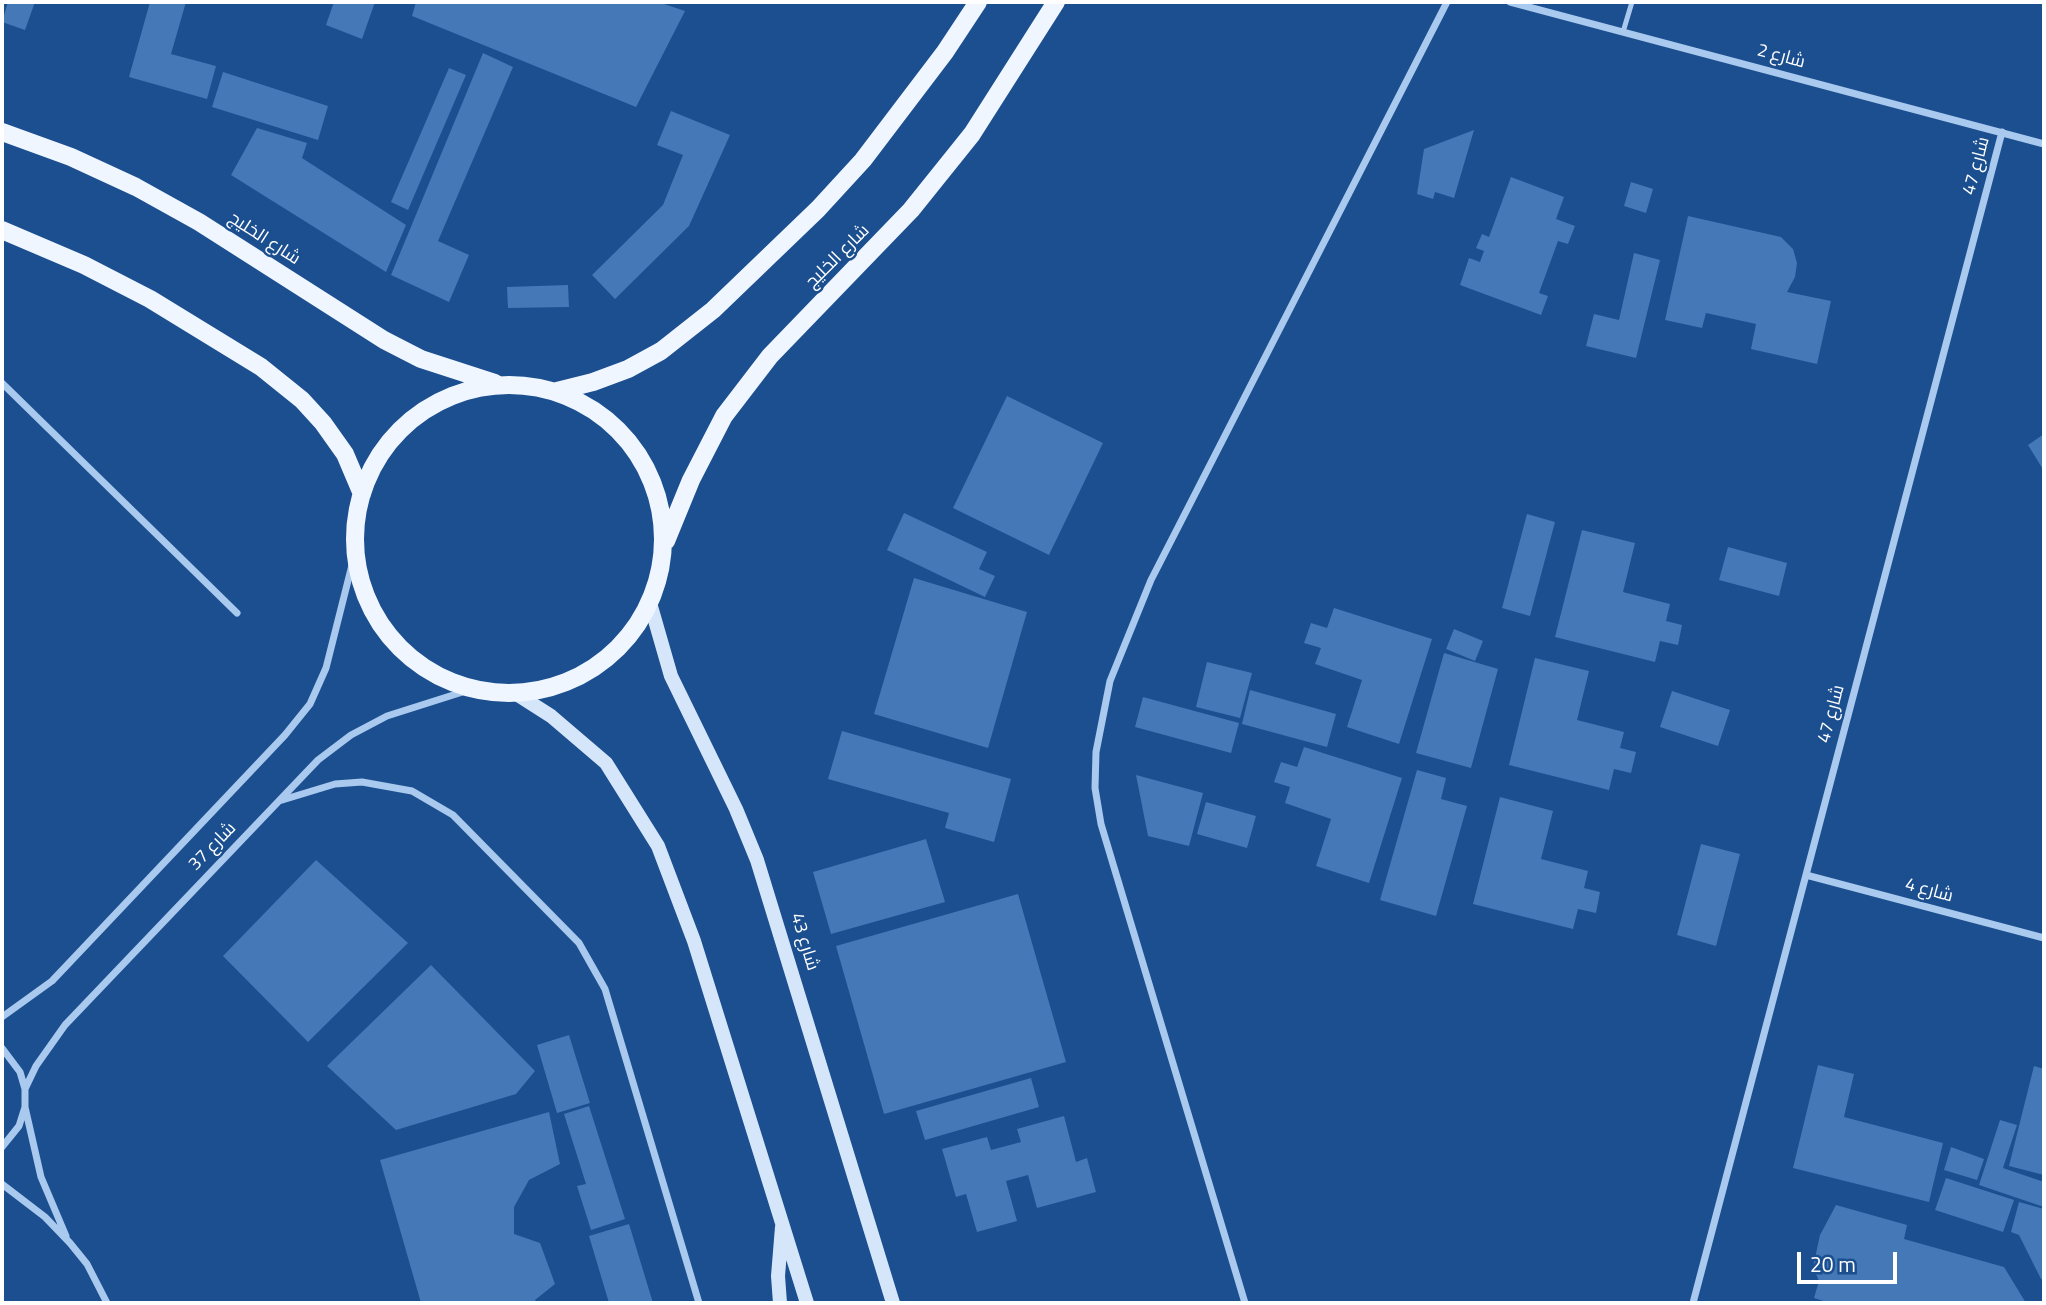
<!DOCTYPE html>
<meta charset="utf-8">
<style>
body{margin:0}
#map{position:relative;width:2046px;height:1305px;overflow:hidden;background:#1b4f8f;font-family:"Titillium Web",sans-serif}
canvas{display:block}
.frame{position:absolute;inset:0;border:4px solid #fff;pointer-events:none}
.scale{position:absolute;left:1797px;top:1252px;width:100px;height:32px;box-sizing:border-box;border:4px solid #fff;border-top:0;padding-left:9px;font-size:21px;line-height:24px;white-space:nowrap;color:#fff;-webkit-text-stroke:5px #1b4f8f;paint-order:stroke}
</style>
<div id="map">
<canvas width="2046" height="1305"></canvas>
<div class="frame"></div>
<div class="scale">20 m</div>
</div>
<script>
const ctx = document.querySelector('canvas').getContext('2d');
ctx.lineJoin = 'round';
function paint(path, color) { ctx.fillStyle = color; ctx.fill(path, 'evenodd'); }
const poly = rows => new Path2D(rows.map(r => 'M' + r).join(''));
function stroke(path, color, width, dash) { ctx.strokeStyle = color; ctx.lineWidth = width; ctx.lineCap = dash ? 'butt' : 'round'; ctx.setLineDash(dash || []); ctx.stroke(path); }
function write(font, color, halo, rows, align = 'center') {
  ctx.font = font + ' "Titillium Web",Cairo,sans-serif'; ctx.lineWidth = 5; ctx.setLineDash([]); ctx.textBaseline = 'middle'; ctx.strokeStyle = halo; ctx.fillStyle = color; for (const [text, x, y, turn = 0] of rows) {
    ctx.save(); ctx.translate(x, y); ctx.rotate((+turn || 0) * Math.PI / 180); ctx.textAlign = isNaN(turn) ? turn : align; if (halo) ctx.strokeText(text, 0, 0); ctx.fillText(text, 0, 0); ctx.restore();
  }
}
paint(poly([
 [8,2,35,2,25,30,2,22],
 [150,2,186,2,171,54,216,66,207,99,129,77],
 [334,2,375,2,362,39,326,25],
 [416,2,658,2,685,11,636,107,412,16],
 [483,53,513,67,438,241,469,255,449,302,391,275],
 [449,68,466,75,408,210,391,202],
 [223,72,328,106,318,140,212,107],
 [671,111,730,135,689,226,615,299,592,275,663,205,683,155,657,145],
 [257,128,307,143,302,158,406,225,386,272,231,175],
 [1474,130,1454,198,1435,192,1433,199,1417,194,1424,149],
 [1511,177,1564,197,1556,219,1575,226,1568,244,1558,241,1539,293,1548,296,1541,315,1460,285,1469,258,1480,262,1484,251,1476,248,1482,234,1489,237],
 [1631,182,1653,189,1646,213,1624,206],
 [1688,216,1781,237,1793,249,1797,263,1795,277,1787,292,1831,301,1817,364,1751,349,1756,324,1706,313,1702,328,1665,320],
 [1634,253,1660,260,1636,358,1586,346,1594,314,1619,320],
 [568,285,569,307,508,308,507,287],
 [1007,396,1103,443,1049,555,953,508],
 [2044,434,2044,471,2028,445],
 [904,513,987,552,979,569,995,576,985,597,887,550],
 [1527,514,1555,522,1530,616,1502,608],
 [1582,530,1635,543,1623,592,1670,604,1666,621,1682,625,1678,645,1660,641,1655,662,1555,637],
 [1728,547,1787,563,1779,596,1719,580],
 [914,578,1027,612,988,748,874,714],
 [1334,608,1432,639,1399,744,1347,727,1362,680,1315,664,1321,648,1304,643,1311,623,1327,628],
 [1454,629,1483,641,1475,661,1446,649],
 [1444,653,1498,669,1471,768,1416,753],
 [1535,658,1589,671,1577,720,1624,732,1620,748,1636,752,1631,773,1614,769,1609,790,1509,765],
 [1207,662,1252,673,1240,718,1196,707],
 [1250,690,1336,714,1327,747,1242,724],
 [1672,691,1730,710,1718,746,1660,727],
 [1143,697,1239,723,1231,753,1135,727],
 [842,731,1011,779,994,842,945,828,949,813,828,779],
 [1304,747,1402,778,1369,883,1316,866,1331,819,1285,803,1290,787,1274,782,1281,762,1297,767],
 [1417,770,1446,778,1441,799,1467,806,1436,916,1380,900],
 [1136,775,1203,793,1189,846,1148,836],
 [1500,797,1553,811,1541,859,1588,871,1584,888,1600,892,1596,913,1578,909,1573,929,1473,904],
 [1206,802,1256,816,1247,848,1197,834],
 [926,839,945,902,831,934,813,872],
 [1701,844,1740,854,1716,946,1677,935],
 [316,860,408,943,308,1042,223,956],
 [1018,894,1066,1062,884,1114,836,946],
 [431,965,535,1071,516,1094,396,1130,327,1066],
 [569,1035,590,1103,557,1113,537,1045],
 [1818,1065,1854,1074,1844,1117,1943,1143,1929,1202,1793,1168],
 [2034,1066,2044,1069,2044,1175,2009,1166],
 [1031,1078,1039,1107,925,1140,916,1111],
 [589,1106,625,1219,591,1230,577,1186,586,1184,564,1114],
 [549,1112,560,1164,529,1180,514,1207,514,1234,540,1243,555,1284,535,1300,537,1303,421,1303,380,1160],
 [1064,1116,1076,1162,1087,1158,1096,1192,1037,1208,1028,1175,1006,1181,1017,1221,977,1232,966,1194,956,1197,942,1149,987,1137,991,1150,1021,1142,1017,1129],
 [2000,1120,2017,1125,2003,1168,2044,1182,2044,1207,1979,1185],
 [1951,1147,1984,1159,1977,1180,1944,1170],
 [1946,1178,2014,1200,2003,1232,1935,1210],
 [2019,1202,2044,1209,2044,1280,2041,1279,2019,1235,2011,1232],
 [1836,1205,1907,1225,1904,1239,2004,1267,2026,1303,1830,1303,1814,1298,1819,1281,1813,1267,1820,1235],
 [629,1224,653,1303,625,1301,609,1303,589,1236]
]), '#4478b7');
stroke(poly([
 [1623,32,1632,2]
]), '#a9c9ee', 5);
stroke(poly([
 [1510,2,2044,144],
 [2,383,237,613],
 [279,801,335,784,362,782,412,791,453,815,579,943,605,989,699,1303],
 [1806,875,2044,938],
 [2,1017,52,981,285,735,310,704,326,668,355,553],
 [2,1048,20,1072,25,1089,25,1107,19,1126,2,1147],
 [25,1089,36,1066,65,1025,318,760,351,735,387,716,472,689],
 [25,1107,41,1177,66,1236],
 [2,1184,45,1217,70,1243,87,1264,107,1303],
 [1245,1303,1101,824,1095,788,1096,752,1110,681,1151,580,1447,2],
 [1693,1303,2002,132]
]), '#a9c9ee', 7);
stroke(poly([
 [650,603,671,676,736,809,757,860,893,1303],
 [515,693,551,716,606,763,658,846,694,941,807,1303],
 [780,1303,778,1276,782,1227]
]), '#d6e6fa', 14);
stroke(poly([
 [2,132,71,157,136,187,199,222,384,340,421,359,495,383],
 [2,230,84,265,150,299,261,367,302,400,323,423,345,454,362,494],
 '355 539a154 154 0 1 1 308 0a154 154 0 1 1-308 0Z',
 [557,391,593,382,628,369,661,351,713,310,818,209,863,160,945,52,978,2],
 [666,541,691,480,724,416,770,356,911,210,972,134,1056,2]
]), '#f0f6ff', 18);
write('18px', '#fff', '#1b4f8f', [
 ["شارع 2",1781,57,15],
 ["شارع 47",1977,166,-75],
 ["شارع الخليج",264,239,33],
 ["شارع الخليج",838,257,-45],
 ["شارع 47",1832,714,-75],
 ["شارع 37",213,847,-46],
 ["شارع 4",1929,891,15],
 ["شارع 43",804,942,73]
]);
</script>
